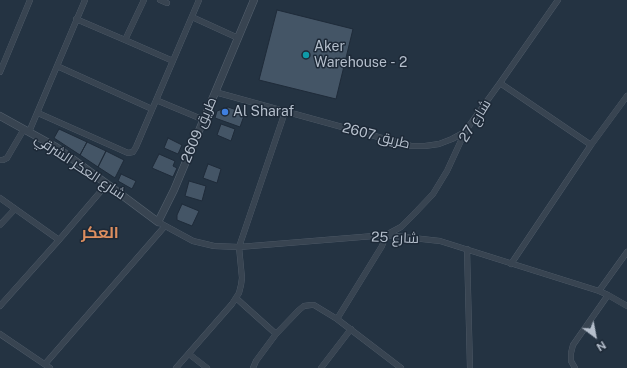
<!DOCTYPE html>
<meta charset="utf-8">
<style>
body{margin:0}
#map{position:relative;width:627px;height:368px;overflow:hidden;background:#243342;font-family:"Public Sans",sans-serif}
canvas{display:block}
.north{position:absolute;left:575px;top:316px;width:40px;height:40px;-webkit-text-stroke:3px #1d2937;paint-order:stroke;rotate:148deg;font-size:11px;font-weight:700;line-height:16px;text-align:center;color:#b5bfcc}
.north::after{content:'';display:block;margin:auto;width:14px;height:18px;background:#b5bfcc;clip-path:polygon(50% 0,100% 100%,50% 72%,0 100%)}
</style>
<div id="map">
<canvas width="627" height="368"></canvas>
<div class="north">N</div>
</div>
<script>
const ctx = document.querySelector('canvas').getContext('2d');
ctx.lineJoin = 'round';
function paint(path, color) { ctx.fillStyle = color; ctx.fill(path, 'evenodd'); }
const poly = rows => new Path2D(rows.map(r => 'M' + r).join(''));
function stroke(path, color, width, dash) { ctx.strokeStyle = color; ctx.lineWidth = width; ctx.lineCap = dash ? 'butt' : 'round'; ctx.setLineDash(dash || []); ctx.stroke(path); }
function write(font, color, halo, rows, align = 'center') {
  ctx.font = font + ' "Public Sans",Cairo,sans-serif'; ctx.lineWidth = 3; ctx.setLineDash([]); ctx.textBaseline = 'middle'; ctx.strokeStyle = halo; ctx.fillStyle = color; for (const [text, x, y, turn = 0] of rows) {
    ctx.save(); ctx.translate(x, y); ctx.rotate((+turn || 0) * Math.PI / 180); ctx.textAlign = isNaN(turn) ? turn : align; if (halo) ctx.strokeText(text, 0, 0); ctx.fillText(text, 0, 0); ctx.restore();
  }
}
const building = poly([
 [277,10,353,29,336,99,259,80,277,10],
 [228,107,245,113,240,127,215,118,217,111,228,107],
 [221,124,235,129,231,141,217,135,221,124],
 [59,129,87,142,80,155,54,138,59,129],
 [168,138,182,145,178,154,164,148,168,138],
 [87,142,106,151,98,167,80,155,87,142],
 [106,151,124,160,115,178,98,167,106,151],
 [159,154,175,161,173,166,177,168,173,177,152,168,159,154],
 [208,164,221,169,217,183,203,178,208,164],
 [121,174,136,181,132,189,118,181,121,174],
 [189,181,206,186,202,201,185,196,189,181],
 [182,204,199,211,192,226,177,220,177,215,182,204]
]);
paint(building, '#456');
stroke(building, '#1f2b39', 1);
const minor = poly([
 [160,0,167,3],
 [192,17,238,38],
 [76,19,125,40,173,61],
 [125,40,144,0],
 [57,66,152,109],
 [0,72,30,0],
 [500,83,591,145],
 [215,92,411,146,425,146,439,144,452,139,465,132],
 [156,100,204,120],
 [38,113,128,153,133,152,136,147,199,0],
 [29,132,85,0],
 [0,160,3,160,7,158,24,129],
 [0,198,59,240],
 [158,222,193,241,214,246,239,247,386,235,440,241,599,291,608,295,627,306],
 [0,225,15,209],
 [467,249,470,368],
 [511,264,591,145,627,96],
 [599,291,627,252],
 [236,298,276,334],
 [0,306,59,240,107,184],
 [337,319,382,246,386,235,401,227,414,214,433,194,447,171,465,132,471,123,500,83,558,0],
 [0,334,50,368],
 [189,354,207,368],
 [45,364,165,226],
 [176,368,232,304,239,293,241,285,242,278,239,247,285,112],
 [253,368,256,361,276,334,299,310,304,306,311,305,314,305,337,319,401,368],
 [321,368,351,329],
 [575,368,571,361,571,353,573,345,608,295]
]);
const tertiary = poly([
 [0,116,56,147,107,184,158,222,174,190,254,0]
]);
stroke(minor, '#56626f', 6);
stroke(tertiary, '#56626f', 8);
stroke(minor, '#384451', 5.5);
stroke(tertiary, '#384451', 7);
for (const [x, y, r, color] of [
 [306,55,4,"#0f9aa8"],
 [225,112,4,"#3f7fe0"]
]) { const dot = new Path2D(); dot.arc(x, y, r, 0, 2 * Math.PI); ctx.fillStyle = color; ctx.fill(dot); stroke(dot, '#1d2937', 1.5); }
write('14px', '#b5bfcc', '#1d2937', [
 ["Aker",314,47],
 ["Warehouse - 2",314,63],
 ["Al Sharaf",233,112]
], 'left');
write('14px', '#b5bfcc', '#1d2937', [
 ["شارع 27",475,121,-58],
 ["طريق 2609",199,130,-67],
 ["طريق 2607",376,136,14],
 ["شارع العكر الشرقي",80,167,34],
 ["شارع 25",395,238,2]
]);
write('bold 16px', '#dd8e5f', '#1d2937', [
 ["العكر",100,233]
]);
</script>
